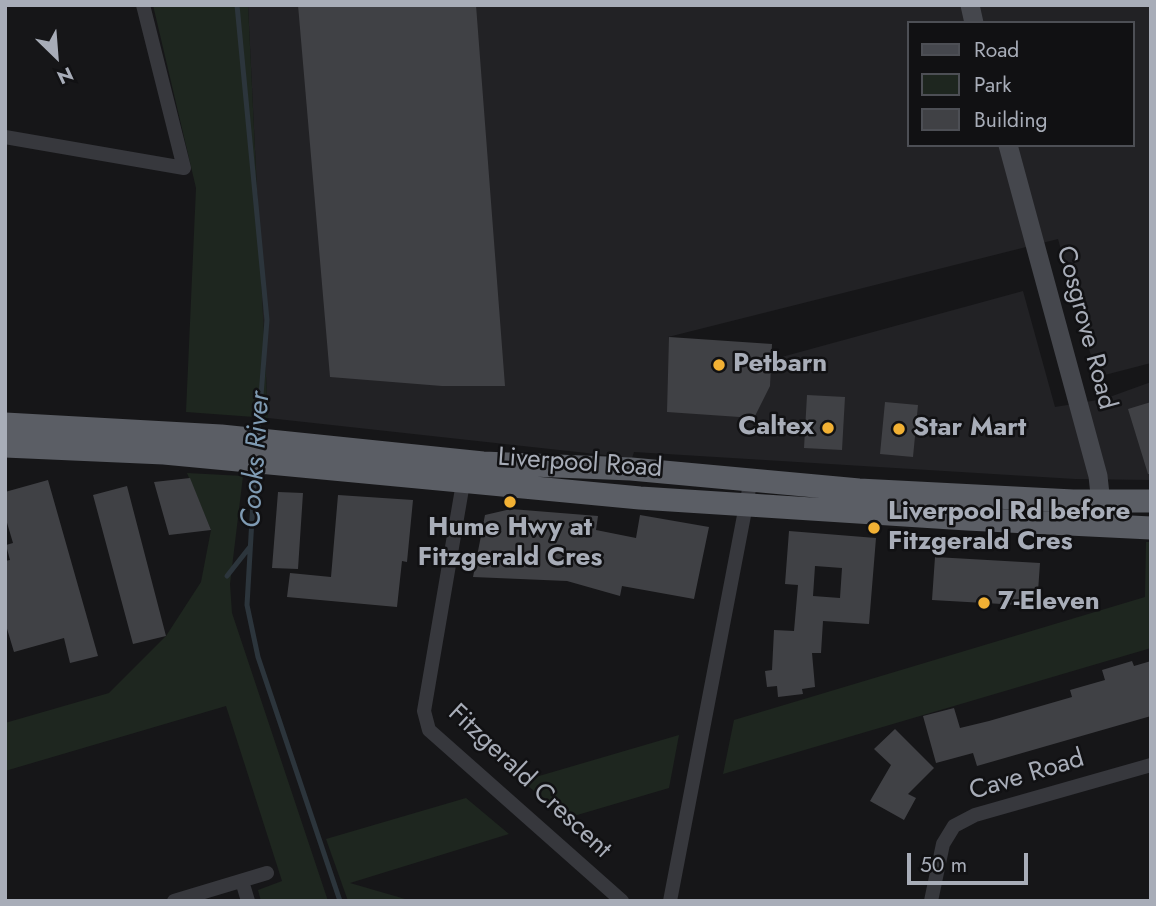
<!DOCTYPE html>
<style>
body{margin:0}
#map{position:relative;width:1156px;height:906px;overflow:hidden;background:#161618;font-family:Jost,sans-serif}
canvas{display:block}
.frame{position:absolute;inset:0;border:7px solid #a8adb8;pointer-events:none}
.legend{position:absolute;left:907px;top:21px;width:228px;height:126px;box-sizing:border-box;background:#111113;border:2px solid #4d4f55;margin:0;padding:9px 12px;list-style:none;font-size:21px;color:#a8adb8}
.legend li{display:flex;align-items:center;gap:14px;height:35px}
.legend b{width:35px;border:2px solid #4d4f55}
.north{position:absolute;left:21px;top:21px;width:70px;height:70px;-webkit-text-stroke:5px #111113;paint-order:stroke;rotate:155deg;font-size:19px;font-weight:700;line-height:28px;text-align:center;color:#a8adb8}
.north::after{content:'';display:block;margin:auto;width:24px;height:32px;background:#a8adb8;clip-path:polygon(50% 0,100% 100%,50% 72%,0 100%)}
.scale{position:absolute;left:907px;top:853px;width:121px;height:32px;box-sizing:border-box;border:4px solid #a8adb8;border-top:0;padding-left:9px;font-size:21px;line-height:24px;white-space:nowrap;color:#a8adb8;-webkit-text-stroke:5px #111113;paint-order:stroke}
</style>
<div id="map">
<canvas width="1156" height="906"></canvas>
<div class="frame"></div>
<ul class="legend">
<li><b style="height:9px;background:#45474d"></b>Road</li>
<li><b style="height:19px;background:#1e261f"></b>Park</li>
<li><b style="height:19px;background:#404145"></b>Building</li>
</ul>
<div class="north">N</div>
<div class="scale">50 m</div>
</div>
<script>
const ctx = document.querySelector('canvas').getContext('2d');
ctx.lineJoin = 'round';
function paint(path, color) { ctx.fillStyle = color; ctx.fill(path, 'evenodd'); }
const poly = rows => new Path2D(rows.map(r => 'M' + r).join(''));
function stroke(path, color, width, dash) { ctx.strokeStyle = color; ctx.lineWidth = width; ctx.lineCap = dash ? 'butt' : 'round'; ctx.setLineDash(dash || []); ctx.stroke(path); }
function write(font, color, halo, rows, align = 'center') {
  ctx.font = font + ' Jost,sans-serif'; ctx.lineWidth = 5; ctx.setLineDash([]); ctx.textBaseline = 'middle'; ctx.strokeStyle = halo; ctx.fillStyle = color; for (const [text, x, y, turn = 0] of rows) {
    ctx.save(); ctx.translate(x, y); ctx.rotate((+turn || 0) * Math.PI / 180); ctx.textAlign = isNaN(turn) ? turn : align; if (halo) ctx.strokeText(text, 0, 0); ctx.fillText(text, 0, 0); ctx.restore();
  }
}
paint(poly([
 [248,5,1151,5,1151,363,1097,377,1058,239,668,337,763,347,767,357,778,358,1023,291,1055,407,1104,399,1151,382,1151,480,1075,479,634,452,632,458,268,418],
 [909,23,1133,23,1133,145,909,145]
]), '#222225');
paint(poly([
 [153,5,248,5,268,418,186,412,196,188],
 [187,473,243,476,230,584,232,613,328,901,261,901,258,890,282,881,226,706,5,771,5,723,109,693,166,636,201,582,211,530],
 [1146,542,1151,542,1151,648,723,774,734,720,1145,597],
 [679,735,669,788,567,818,522,781],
 [466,798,509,834,350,883,412,901,348,901,326,839]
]), '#1e261f');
stroke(poly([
 [237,5,267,320,258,433],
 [255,467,247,605,258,657,340,901],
 [227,576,249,548]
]), '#2c353c', 5);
paint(poly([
 [298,5,476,5,505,386,442,386,330,377],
 [669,337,772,344,770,386,754,418,667,412],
 [807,395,845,397,842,450,804,448],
 [885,402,918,405,913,457,880,454],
 [1151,402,1151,474,1148,474,1128,409],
 [190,478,211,530,169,535,154,482],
 [48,480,98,656,70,663,64,638,14,652,5,622,5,561,10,560,6,545,13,543,5,516,5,492],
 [127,486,166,636,133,644,93,495],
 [278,492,303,493,298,569,272,568],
 [338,495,413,500,407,562,402,561,397,607,287,597,290,573,331,577],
 [511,509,598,516,596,530,636,538,640,515,709,527,694,599,622,586,620,596,567,581,473,577,485,515],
 [789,531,876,538,869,624,823,621,821,653,812,653,815,687,802,689,803,694,778,697,777,686,767,687,765,671,772,670,774,630,794,631,798,585,785,584],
 [815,566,842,568,840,598,813,596],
 [935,557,1040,563,1037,606,932,600],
 [1132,661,1134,666,1151,661,1151,716,977,766,973,753,936,763,923,716,954,708,960,728,989,721,1072,697,1070,690,1105,680,1102,670],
 [895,729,934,768,908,794,916,798,904,820,870,801,891,765,874,749]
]), '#404145');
stroke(poly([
 [5,137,184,168,143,5],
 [463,483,424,711,429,730,622,901],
 [242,881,248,901],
 [174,901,267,873],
 [670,901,751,479],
 [931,901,943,844,954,826,975,815,1151,765]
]), '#37383d', 14);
stroke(poly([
 [970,5,974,23],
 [1008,145,1098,476,1102,513]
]), '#45474d', 19);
stroke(poly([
 [5,424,221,436,483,463,631,469,859,490,1073,501,1151,501],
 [5,446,164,453,640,498,967,519,1151,528]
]), '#5b5e65', 23);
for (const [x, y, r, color] of [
 [719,365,7,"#f2b134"],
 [828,428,7,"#f2b134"],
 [899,429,7,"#f2b134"],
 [510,502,7,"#f2b134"],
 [874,528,7,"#f2b134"],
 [984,603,7,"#f2b134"]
]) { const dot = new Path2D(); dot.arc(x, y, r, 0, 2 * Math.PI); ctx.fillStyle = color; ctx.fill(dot); stroke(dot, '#111113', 2.5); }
write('26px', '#a8adb8', '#111113', [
 ["Cosgrove Road",1085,328,75],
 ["Liverpool Road",580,464,4],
 ["Cave Road",1027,776,-17],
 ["Fitzgerald Crescent",529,782,43]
]);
write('bold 26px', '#a8adb8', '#111113', [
 ["Petbarn",733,365],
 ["Caltex",814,428,"right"],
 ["Star Mart",913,429],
 ["Liverpool Rd before",888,513],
 ["Fitzgerald Cres",888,543],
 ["Hume Hwy at",510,529,"center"],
 ["Fitzgerald Cres",510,559,"center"],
 ["7-Eleven",998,603]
], 'left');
write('italic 28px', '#7f9bb3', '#111113', [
 ["Cooks River",257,460,-86]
]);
</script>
